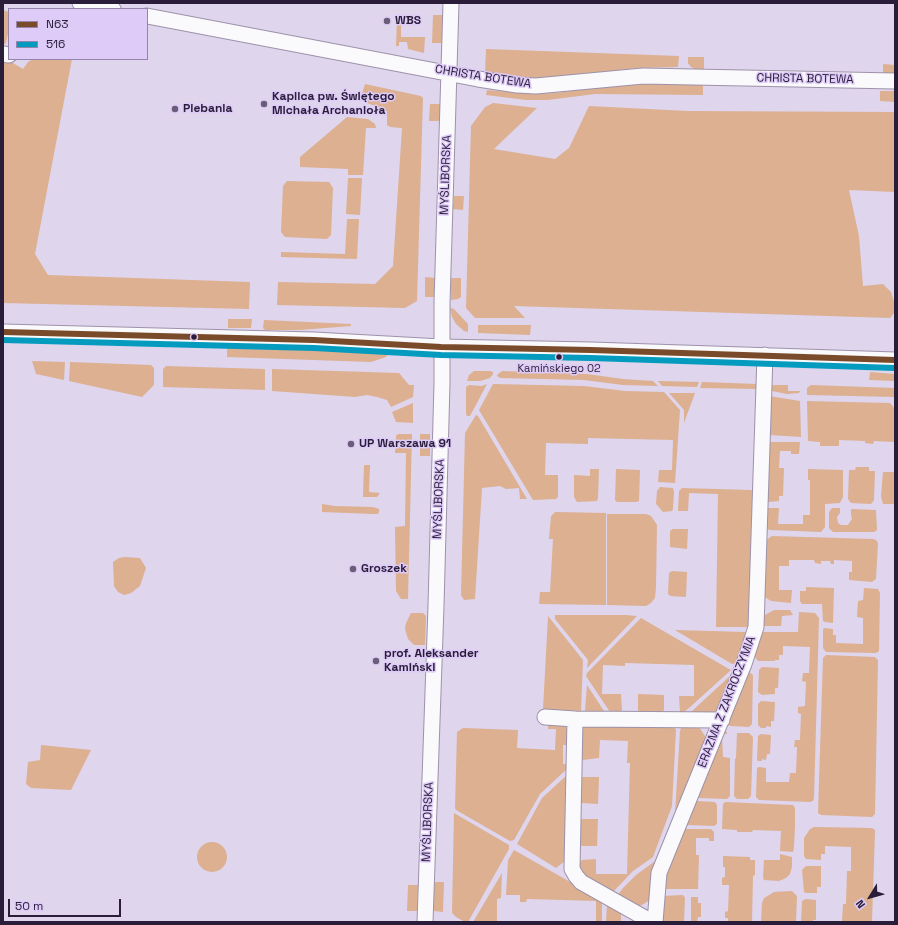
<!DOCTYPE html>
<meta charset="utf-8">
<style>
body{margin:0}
#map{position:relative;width:898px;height:925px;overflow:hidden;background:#dfd5ed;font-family:"Space Grotesk",sans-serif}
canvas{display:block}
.frame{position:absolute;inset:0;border:4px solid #2a1d39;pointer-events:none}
.legend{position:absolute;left:8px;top:8px;width:140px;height:52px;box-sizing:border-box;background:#decbf7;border:1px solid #9685ab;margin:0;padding:5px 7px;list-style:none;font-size:12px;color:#2a1d39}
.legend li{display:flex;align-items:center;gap:8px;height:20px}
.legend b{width:20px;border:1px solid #9685ab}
.north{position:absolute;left:850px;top:877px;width:40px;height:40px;-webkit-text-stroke:3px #decbf7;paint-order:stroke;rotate:233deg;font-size:11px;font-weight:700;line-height:16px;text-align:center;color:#2a1d39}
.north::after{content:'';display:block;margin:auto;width:14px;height:18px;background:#2a1d39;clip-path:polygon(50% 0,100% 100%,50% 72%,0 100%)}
.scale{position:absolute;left:8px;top:899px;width:113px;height:18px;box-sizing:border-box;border:2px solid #2a1d39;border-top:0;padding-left:5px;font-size:12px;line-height:14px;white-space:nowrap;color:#2a1d39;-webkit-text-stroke:3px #decbf7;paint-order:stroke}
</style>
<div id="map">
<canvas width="898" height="925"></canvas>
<div class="frame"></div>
<ul class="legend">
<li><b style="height:5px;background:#7a4b2a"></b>N63</li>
<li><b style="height:5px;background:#049bbf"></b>516</li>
</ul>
<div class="north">N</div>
<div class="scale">50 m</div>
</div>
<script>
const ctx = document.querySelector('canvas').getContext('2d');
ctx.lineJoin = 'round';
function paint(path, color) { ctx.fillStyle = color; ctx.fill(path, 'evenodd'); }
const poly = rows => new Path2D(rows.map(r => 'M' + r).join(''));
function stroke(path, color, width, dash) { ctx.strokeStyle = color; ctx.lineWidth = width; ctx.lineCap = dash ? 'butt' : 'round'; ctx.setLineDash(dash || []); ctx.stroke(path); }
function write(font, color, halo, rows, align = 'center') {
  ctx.font = font + ' "Space Grotesk",sans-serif'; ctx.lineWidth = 3; ctx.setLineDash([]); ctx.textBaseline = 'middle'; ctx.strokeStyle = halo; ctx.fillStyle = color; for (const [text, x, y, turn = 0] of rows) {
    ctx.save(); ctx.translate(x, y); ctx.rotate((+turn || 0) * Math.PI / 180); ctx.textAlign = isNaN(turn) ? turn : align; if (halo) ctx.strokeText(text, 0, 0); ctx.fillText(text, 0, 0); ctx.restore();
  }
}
paint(poly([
 [3,10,9,12,9,29,6,43,3,45],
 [433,15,443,15,443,43,432,43],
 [398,17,401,17,401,37,425,37,424,53,408,49,407,42,399,42,399,46,396,46,397,19],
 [486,49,679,56,678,67,637,68,528,80,485,73],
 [688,57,704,57,704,69,694,69,690,66,688,63],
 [33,59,72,59,35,254,48,275,250,282,249,309,3,303,3,62,13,63,23,69,28,62],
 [883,64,895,65,895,72,893,74,883,75],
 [656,83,703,85,703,95,595,94,548,100,526,100,486,95,487,90,533,94,555,93,628,84],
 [365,84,421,96,423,98,417,301,405,308,277,305,278,282,375,284,393,266,402,128,390,127,387,125,387,111,360,100],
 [880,91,895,91,895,102,880,101],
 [493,103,537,108,494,149,555,159,569,148,589,106,688,111,895,112,895,192,849,190,859,236,863,286,883,284,891,292,895,305,895,312,890,318,514,306,525,318,475,318,466,308,471,126,485,107],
 [430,104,440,104,440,120,438,121,429,121],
 [347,117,368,119,375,124,376,128,366,128,363,175,348,175,348,169,300,167,300,157],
 [348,178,362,178,360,215,346,214],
 [287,181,329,182,333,188,331,235,327,239,285,237,281,232,283,186],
 [454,196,464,196,463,210,453,209],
 [347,219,359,219,357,259,281,257,281,252,345,254],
 [425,277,435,278,435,297,425,297],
 [452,278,461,278,461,297,458,299,451,300,451,279],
 [450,308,454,309,468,324,468,332,464,331,456,324,452,317],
 [228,319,252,319,251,328,228,328],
 [264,320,351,324,351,326,300,330,265,330,263,328],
 [478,325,531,325,530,335,478,333],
 [227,347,319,350,389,353,386,357,371,362,227,357],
 [32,361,65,362,64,380,36,374],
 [70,362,151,365,154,368,154,385,142,397,69,381],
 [166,366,265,369,265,390,163,387,163,369],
 [272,369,399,373,409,385,414,385,413,397,391,407,387,400,377,397,367,395,355,397,272,391],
 [474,371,490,371,493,372,493,374,490,378,480,381,467,381,469,375],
 [502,371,587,374,623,379,653,381,658,386,623,385,584,380,501,378,498,377,497,375],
 [870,372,895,374,895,381,869,380],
 [658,381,699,382,697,387,662,386],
 [702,382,758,384,758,389,700,388],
 [487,384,470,416,467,416,466,414,466,387,469,385,482,386],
 [493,384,584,386,625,391,664,392,680,410,675,483,658,482,659,470,672,470,673,440,588,438,588,444,546,443,545,475,558,475,558,497,556,499,533,500,479,410],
 [769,385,788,385,788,391,800,391,799,393,787,394,772,391,769,389],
 [811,385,895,388,895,397,807,395,807,388],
 [669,393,695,393,684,423,684,410],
 [769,396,800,401,801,437,770,435,768,433],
 [807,401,890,403,895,409,895,442,874,441,873,444,865,443,865,441,839,440,839,446,820,446,820,442,808,441],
 [413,403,413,423,396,422,392,412],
 [476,415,478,416,527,499,520,499,519,488,506,489,500,486,482,488,475,599,464,600,461,595,465,433],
 [398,434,412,434,408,599,401,599,396,591,395,527,405,526,406,453,395,453,396,436],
 [420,434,430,434,430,456,420,456],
 [771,442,800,442,799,454,791,454,791,451,780,451,779,468,784,468,783,496,779,496,779,501,769,502,766,500,767,444],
 [364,465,370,465,369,492,380,493,377,497,363,497],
 [856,467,869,467,869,471,875,471,874,500,871,504,851,503,848,499,849,470,855,470],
 [590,469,599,469,598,498,597,501,577,502,574,497,574,475,590,476],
 [616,469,640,470,639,501,636,502,617,502,615,500],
 [808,469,843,470,843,497,840,503,825,504,825,527,821,532,770,530,765,528,766,510,768,508,779,508,778,524,803,524,803,515,810,515,810,480,808,480],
 [883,472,895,472,895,504,883,504,881,496],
 [660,487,673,488,674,492,673,509,672,511,663,512,656,504,657,491],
 [682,488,751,490,753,491,754,493,751,624,747,627,716,627,718,494,689,493,688,511,678,511,679,491],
 [322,504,335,506,373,507,379,509,379,512,378,514,373,514,322,512],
 [832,508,840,508,840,513,837,517,838,523,841,525,848,525,852,519,851,515,851,509,876,510,877,530,874,532,833,532,829,528,829,512],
 [555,512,606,513,606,605,539,604,540,592,550,592,553,539,549,539,551,516],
 [607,514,646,514,651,516,657,525,656,587,655,598,651,603,646,606,607,605],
 [673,529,688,529,687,549,670,547,670,531],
 [772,536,873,539,876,540,878,543,876,579,872,582,849,580,849,572,852,572,852,561,834,560,834,564,831,564,830,561,821,561,821,564,815,563,814,560,789,560,789,566,779,566,779,590,792,590,791,602,791,603,771,601,763,596,765,541],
 [125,557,140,558,146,568,140,586,131,593,124,595,118,592,114,586,113,562,119,558],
 [672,571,687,572,686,597,671,596,669,595,668,593,669,573],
 [806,587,834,588,833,623,825,622,823,621,822,604,802,604,800,601,800,591,806,591],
 [864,588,878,589,880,593,879,651,876,653,826,652,823,648,823,629,825,628,833,629,833,635,836,635,836,643,863,644,863,618,857,617,858,601,863,600],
 [774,610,790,610,793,615,782,616,781,626,765,626,761,625,763,616],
 [799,612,815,613,819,618,814,798,813,801,810,802,759,800,756,797,757,768,759,767,766,768,766,782,789,782,790,773,796,773,797,747,794,747,795,740,800,740,801,714,798,713,798,707,805,706,806,682,802,681,803,673,809,673,810,647,783,646,783,655,779,655,779,660,775,660,775,661,758,661,754,656,762,632,798,632],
 [411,613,423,613,426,616,425,645,414,645,408,639,405,629,406,623],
 [555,615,626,615,637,616,587,668,588,660,555,619],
 [548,616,583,660,581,711,543,709],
 [641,618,729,669,731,670,689,708,684,712,680,713,679,696,694,696,694,665,625,663,625,666,603,665,602,694,621,694,622,711,610,712,586,676,587,673],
 [675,630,745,632,748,633,737,663,732,664],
 [826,655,875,657,878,660,875,814,872,817,821,815,818,813,823,658],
 [762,667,779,668,778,688,775,688,775,694,762,695,758,692,759,670],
 [749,672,753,675,752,724,749,727,731,726,727,725,746,673],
 [732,674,717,712,692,713,691,712],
 [587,685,604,711,585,711],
 [638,694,664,695,664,710,662,712,640,713,638,710],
 [761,701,775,702,774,721,771,721,771,727,766,726,766,728,761,728,758,725,758,704],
 [548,721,563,724,566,727,568,734,570,745,563,745,563,764,568,764,569,767,540,794,514,840,510,841,456,810,455,808,457,732,463,728,518,730,517,748,555,750,556,729,548,729],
 [591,724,674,727,676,730,672,806,653,857,633,871,613,892,585,877,579,870,578,863,582,860,596,859,596,874,627,874,630,763,627,763,628,741,600,740,599,758,583,760,581,757,582,731,584,727],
 [684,726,699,727,705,736,705,741,675,814,680,731,681,728],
 [723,731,727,732,727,734,724,734,724,736,722,736,723,757,730,758,730,796,727,799,699,798,696,794],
 [737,733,749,733,753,737,751,796,748,799,737,799,734,796,735,759,736,758],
 [761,734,771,735,770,754,767,754,766,760,762,759,762,761,758,761,757,760,758,736],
 [41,745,91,750,71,790,31,788,26,784,28,762,40,760],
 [567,775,565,861,556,868,517,844,542,798],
 [582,777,599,777,598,804,582,803,579,801,579,780],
 [697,801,715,802,717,805,717,824,714,826,687,825,693,804],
 [725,802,793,805,795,808,795,826,794,847,793,852,780,851,781,831,753,830,752,832,737,832,737,830,722,829,723,804],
 [454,813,509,845,509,849,468,922,465,922,456,917,452,913],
 [580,819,598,819,597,846,582,846,577,842],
 [814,827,871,828,874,829,875,831,872,922,842,922,843,904,846,904,847,871,851,871,851,847,825,846,825,854,821,854,821,860,806,859,804,856,804,838,810,829],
 [685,829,711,829,714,832,714,841,709,841,709,838,696,838,696,855,699,855,698,889,664,889,666,873],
 '197 857a15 15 0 1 1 30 0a15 15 0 1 1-30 0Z',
 [514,850,600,899,602,902,602,922,596,922,596,901,527,899,526,902,520,902,520,895,506,895,508,860],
 [780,854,792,857,792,867,790,874,786,878,779,881,764,880,763,877,764,860,780,860],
 [723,856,750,857,750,860,755,860,755,875,753,876,752,922,728,922,728,918,725,918,725,912,728,911,729,885,722,885,722,878,725,877,725,867,723,867],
 [658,859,650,900,642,905,638,906,618,895,623,888,636,875],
 [806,866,821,866,821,887,817,887,817,893,806,893,804,892,802,870],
 [502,873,501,898,497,899,497,922,473,922],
 [436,882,444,882,443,912,434,911,434,883],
 [408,885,418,885,417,911,407,911],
 [792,891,797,896,796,922,761,922,762,903,764,898,774,892],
 [683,895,685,898,684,922,662,922,663,896],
 [691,897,698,897,698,903,701,903,701,917,698,917,697,921,691,921],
 [806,899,816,900,816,920,813,920,813,922,801,922,802,901],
 [607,905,621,911,621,921,606,922]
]), '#dcb091');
const street = poly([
 [80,3,113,9],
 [147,16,478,79,517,85,536,86,643,76,895,81],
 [3,54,9,55],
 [3,332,314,340,441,347,591,350,895,360],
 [545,717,575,719],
 [425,922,436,606,442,383,442,303,451,3],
 [652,922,581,882,576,876,572,869,575,719,722,720],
 [655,922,659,873,744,664,756,627,765,355]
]);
stroke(street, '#9d92a9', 17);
stroke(street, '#faf9fc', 15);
stroke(poly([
 [3,332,314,340,441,347,591,350,895,360]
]), '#7a4b2a', 6);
stroke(poly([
 [3,340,314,348,441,355,591,358,895,368]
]), '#049bbf', 6);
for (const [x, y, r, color] of [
 [387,21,4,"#695d78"],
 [264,104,4,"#695d78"],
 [175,109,4,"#695d78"],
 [194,337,3.5,"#2a1d39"],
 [559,357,3.5,"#2a1d39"],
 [351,444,4,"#695d78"],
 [353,569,4,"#695d78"],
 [376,661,4,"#695d78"]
]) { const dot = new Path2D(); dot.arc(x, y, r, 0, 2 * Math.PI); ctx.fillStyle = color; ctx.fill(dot); stroke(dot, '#decbf7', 1.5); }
write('11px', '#2a1d39', '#decbf7', [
 ["Kamińskiego 02",559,369]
]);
write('bold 12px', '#2a1d39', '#decbf7', [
 ["WBS",395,21],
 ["Kaplica pw. Świętego",272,97],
 ["Michała Archanioła",272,111],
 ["Plebania",183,109],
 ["UP Warszawa 91",359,444],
 ["Groszek",361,569],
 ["prof. Aleksander",384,654],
 ["Kamiński",384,668]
], 'left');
write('12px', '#2a1d39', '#decbf7', [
 ["CHRISTA BOTEWA",483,77,9],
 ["CHRISTA BOTEWA",805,79,1],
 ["MYŚLIBORSKA",446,175,-88],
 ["MYŚLIBORSKA",439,499,-88],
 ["ERAZMA Z ZAKROCZYMIA",727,702,-69],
 ["MYŚLIBORSKA",428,822,-88]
]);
</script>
